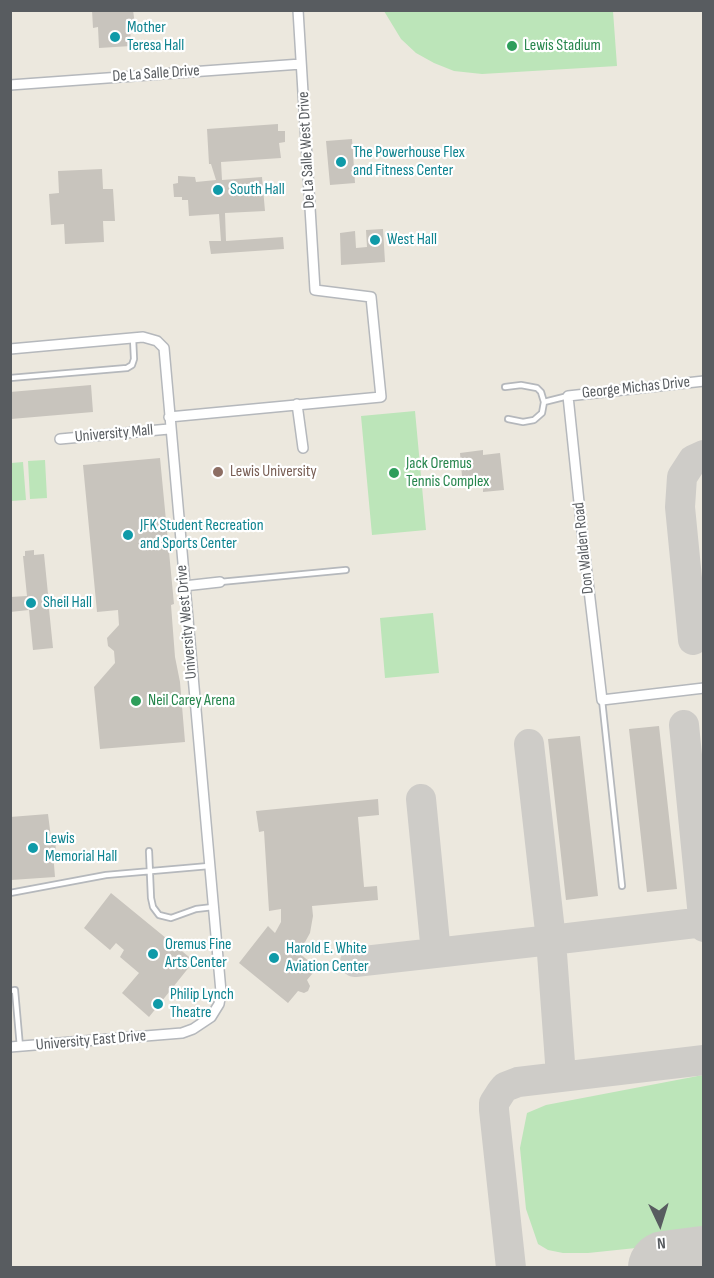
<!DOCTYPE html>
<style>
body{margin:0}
#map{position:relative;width:714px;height:1278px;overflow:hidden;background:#ece8de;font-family:"Sofia Sans Condensed",sans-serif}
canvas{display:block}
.frame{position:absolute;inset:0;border:12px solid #585c60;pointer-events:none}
.north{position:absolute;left:630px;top:1194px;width:60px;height:60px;-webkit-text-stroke:4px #fff;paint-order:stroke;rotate:176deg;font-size:16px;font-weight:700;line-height:24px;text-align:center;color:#585c60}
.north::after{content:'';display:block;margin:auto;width:21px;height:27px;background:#585c60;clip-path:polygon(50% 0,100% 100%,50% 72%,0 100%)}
</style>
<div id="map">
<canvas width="714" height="1278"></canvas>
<div class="frame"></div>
<div class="north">N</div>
</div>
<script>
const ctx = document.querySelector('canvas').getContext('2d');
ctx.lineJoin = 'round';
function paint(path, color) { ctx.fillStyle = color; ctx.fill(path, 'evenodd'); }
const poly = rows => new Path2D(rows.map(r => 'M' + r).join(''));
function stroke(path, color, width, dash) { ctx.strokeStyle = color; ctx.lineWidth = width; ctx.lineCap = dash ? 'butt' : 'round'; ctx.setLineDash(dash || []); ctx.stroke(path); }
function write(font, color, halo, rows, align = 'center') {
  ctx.font = font + ' "Sofia Sans Condensed",sans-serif'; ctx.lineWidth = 4.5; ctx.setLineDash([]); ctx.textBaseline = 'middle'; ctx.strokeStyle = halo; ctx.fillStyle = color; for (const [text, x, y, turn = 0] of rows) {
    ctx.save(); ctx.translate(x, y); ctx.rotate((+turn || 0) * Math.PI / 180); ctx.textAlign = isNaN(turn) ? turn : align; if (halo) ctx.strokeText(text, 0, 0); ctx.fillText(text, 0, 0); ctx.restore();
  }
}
paint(poly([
 [384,11,613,11,617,66,482,74,454,71,434,63,416,53,401,39],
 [415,411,426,530,372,535,361,416],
 [45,460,47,498,30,499,28,461],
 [23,462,26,500,11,501,11,463],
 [433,613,439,673,385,678,380,618],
 [703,1075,703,1241,588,1253,563,1253,548,1250,538,1244,526,1209,520,1148,527,1113,546,1105]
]), '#bce5b9');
stroke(poly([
 [693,640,680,507,682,477,693,460,704,455],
 [684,725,704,927],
 [529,744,551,940,704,922],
 [421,799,436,953],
 [355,962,551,940,561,1076],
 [511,1268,494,1110,494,1103,501,1092,505,1087,518,1082,704,1060]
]), '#ceccc8', 30);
stroke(poly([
 [665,1268,704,1263]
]), '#ceccc8', 74);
paint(poly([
 [92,10,133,10,135,25,130,25,131,46,99,48,98,27,93,28],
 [278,124,278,131,285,131,285,142,279,143,281,158,221,162,222,180,262,177,265,211,225,213,226,241,283,237,284,249,211,254,209,241,221,241,219,214,189,216,188,200,182,200,182,197,174,197,173,184,178,183,178,176,195,177,196,182,216,180,211,164,209,164,207,129],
 [352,139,355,183,330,185,326,141],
 [102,169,103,189,113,189,115,221,103,221,104,242,65,244,64,224,51,225,49,194,59,193,58,171],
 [383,229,385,262,341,265,340,233,355,231,356,248,367,247,366,230],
 [91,385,93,412,11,419,10,392],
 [483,450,483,455,500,453,504,490,483,492,483,486,463,488,460,453],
 [160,458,174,604,171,605,175,657,180,682,185,742,100,749,94,687,115,663,114,651,108,646,107,638,119,625,118,610,97,612,83,465],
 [34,550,34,555,44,554,48,594,51,594,53,609,49,609,53,648,33,650,29,610,10,612,10,597,27,596,23,556,25,556,25,551],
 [659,726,677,889,647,892,629,729],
 [580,736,598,896,566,900,548,739],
 [378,799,379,815,358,817,364,887,377,886,378,900,312,906,313,916,310,933,299,953,317,968,307,980,310,986,308,991,304,993,298,991,288,1003,239,963,268,926,275,933,281,922,281,909,269,911,264,831,259,832,256,811],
 [48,814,51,838,55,838,56,852,53,852,55,877,11,880,10,817],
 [111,893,194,961,149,1017,122,993,139,973,120,957,124,950,116,943,110,950,84,928]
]), '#c8c4bd');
const lane = poly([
 [10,378,127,368,132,365,134,359,133,338],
 [505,387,521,385,537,388,541,392,544,402,542,413,534,420,523,422,508,419],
 [544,402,568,396],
 [220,582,346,570],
 [602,700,622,886],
 [149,851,151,898,153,907,159,915,171,918,196,909,213,907],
 [10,893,106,875,209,866],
 [10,991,15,990,20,1047]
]);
const street = poly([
 [10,85,301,64],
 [10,349,143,337,157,341,164,348,221,992,219,1004,211,1017,193,1029,182,1033,10,1047],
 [704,381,568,396,582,531,602,700,704,688],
 [297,404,303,448],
 [169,417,381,397,371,297,315,290,298,10],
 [60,439,169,429],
 [184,586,220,582]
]);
stroke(lane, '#b5b8bc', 8);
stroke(street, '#b5b8bc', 12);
stroke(lane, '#fff', 4.5);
stroke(street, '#fff', 9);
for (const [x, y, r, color] of [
 [115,37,6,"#0f9aa8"],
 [512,46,6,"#2e9e5b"],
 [341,162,6,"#0f9aa8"],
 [218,190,6,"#0f9aa8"],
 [375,240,6,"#0f9aa8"],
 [218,472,6,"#8d6e63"],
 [394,473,6,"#2e9e5b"],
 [128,535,6,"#0f9aa8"],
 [31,603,6,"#0f9aa8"],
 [136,701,6,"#2e9e5b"],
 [33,848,6,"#0f9aa8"],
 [153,954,6,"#0f9aa8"],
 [274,958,6,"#0f9aa8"],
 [158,1004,6,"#0f9aa8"]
]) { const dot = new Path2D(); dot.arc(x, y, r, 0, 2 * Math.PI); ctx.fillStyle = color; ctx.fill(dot); stroke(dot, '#fff', 2); }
write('16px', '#0d838f', '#fff', [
 ["Mother",127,28],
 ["Teresa Hall",127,46],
 ["The Powerhouse Flex",353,153],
 ["and Fitness Center",353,171],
 ["South Hall",230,190],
 ["West Hall",387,240],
 ["JFK Student Recreation",140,526],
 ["and Sports Center",140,544],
 ["Sheil Hall",43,603],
 ["Lewis",45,839],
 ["Memorial Hall",45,857],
 ["Oremus Fine",165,945],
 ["Arts Center",165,963],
 ["Harold E. White",286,949],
 ["Aviation Center",286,967],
 ["Philip Lynch",170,995],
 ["Theatre",170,1013]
], 'left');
write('16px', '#27864d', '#fff', [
 ["Lewis Stadium",524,46],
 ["Jack Oremus",406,464],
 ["Tennis Complex",406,482],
 ["Neil Carey Arena",148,701]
], 'left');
write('16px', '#585c60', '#fff', [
 ["De La Salle Drive",156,74,-4],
 ["De La Salle West Drive",307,150,-93],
 ["George Michas Drive",636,388,-6],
 ["University Mall",114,434,-5],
 ["Don Walden Road",584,548,-96],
 ["University West Drive",187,622,-95],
 ["University East Drive",91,1041,-5]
]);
write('16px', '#785e54', '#fff', [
 ["Lewis University",230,472]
], 'left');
</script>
